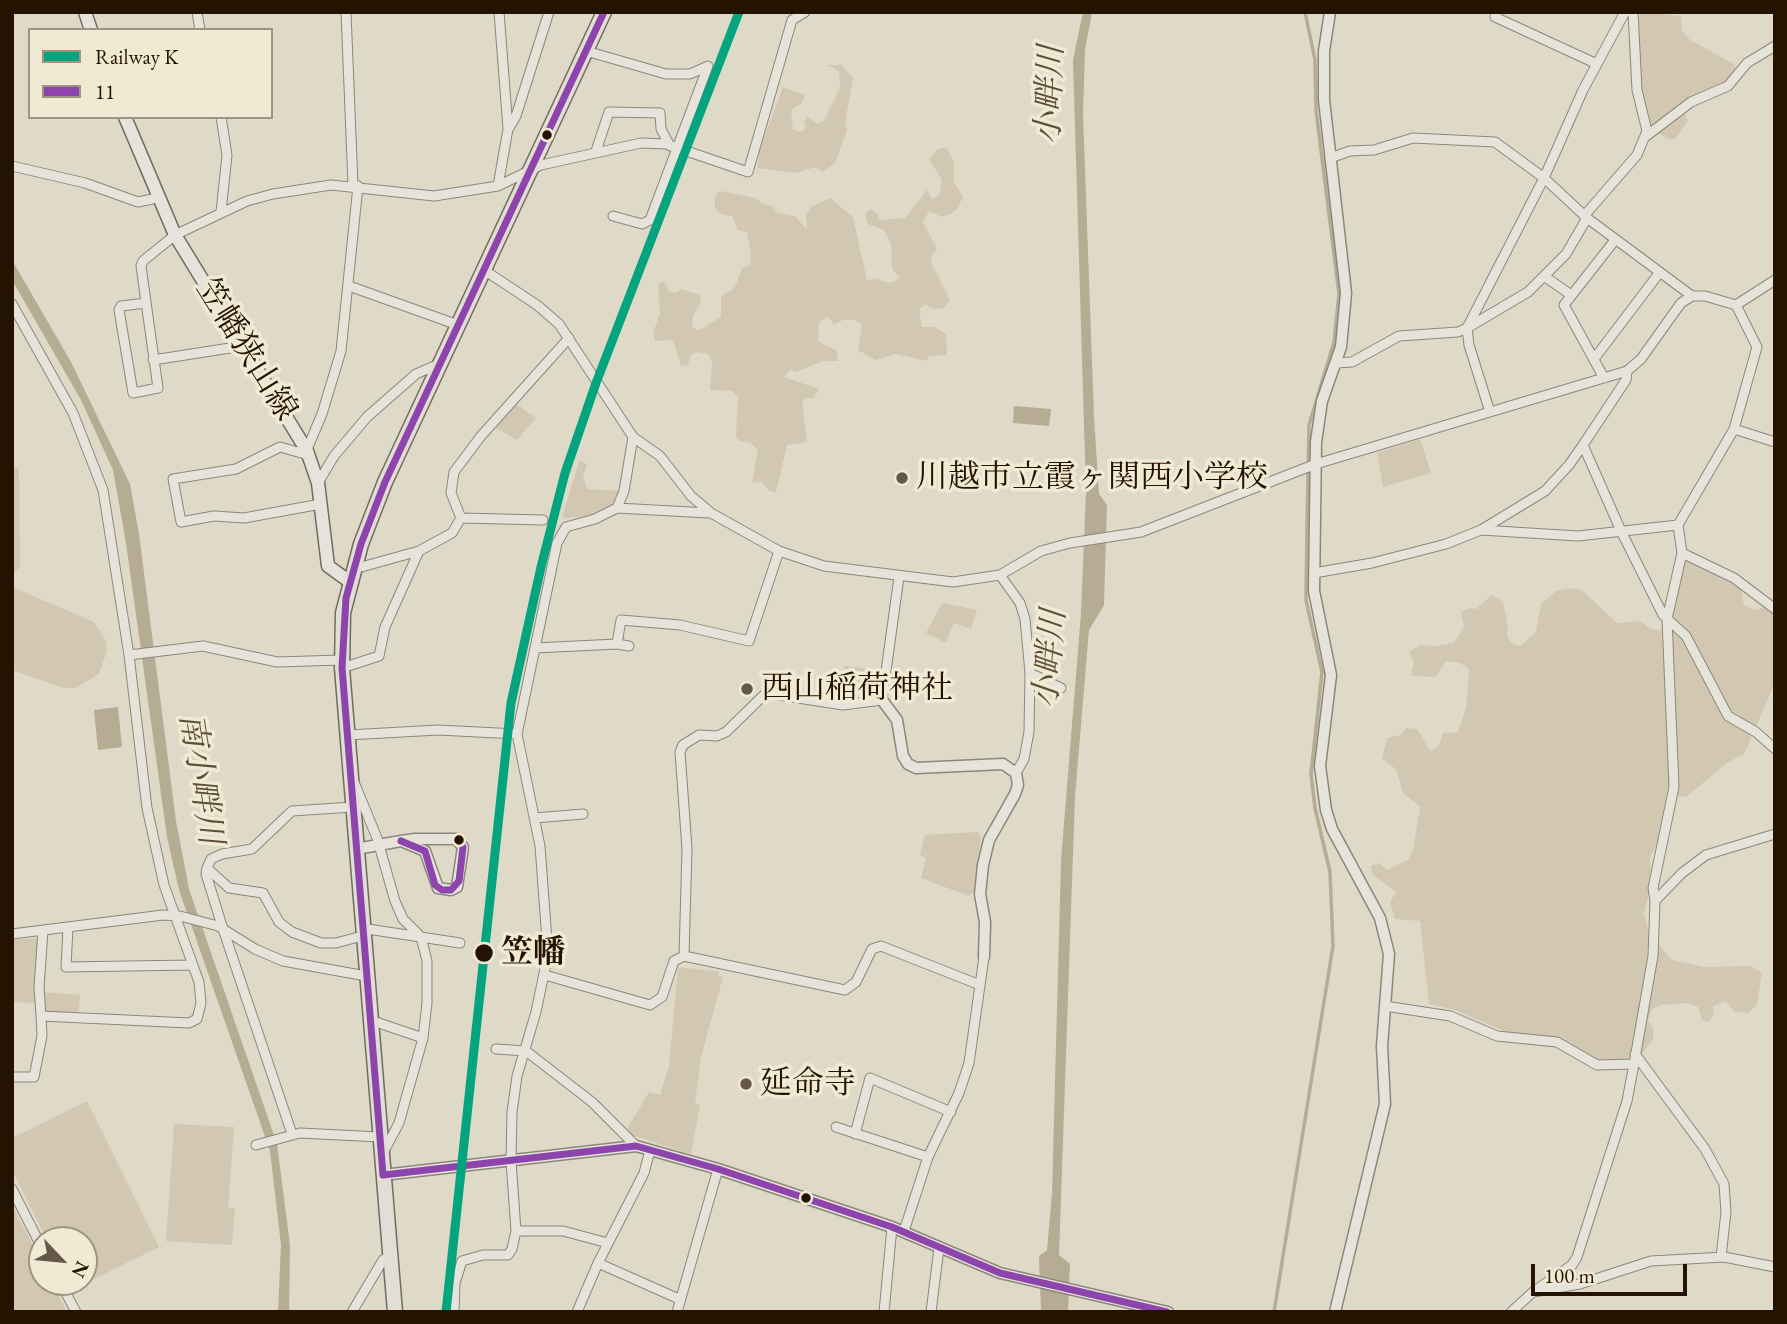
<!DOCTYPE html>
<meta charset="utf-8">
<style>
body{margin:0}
#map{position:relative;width:1787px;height:1324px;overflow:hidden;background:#dfd9c8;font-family:"EB Garamond",serif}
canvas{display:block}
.frame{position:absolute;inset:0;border:14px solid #241300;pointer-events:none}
.legend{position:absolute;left:28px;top:28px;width:245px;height:91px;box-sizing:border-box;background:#f0ead5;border:2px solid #9e9480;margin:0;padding:9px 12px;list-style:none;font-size:21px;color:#241300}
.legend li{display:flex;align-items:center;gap:14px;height:35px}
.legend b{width:35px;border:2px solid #9e9480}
.north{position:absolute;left:28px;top:1226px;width:70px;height:70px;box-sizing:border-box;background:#f0ead5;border:2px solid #9e9480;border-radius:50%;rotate:116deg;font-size:19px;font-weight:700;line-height:28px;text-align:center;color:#241300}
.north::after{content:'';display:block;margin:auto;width:24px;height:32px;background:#655846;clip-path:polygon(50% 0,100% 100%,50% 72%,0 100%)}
.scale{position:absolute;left:1531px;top:1264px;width:156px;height:32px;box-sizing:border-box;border:4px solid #241300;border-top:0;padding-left:9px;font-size:21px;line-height:24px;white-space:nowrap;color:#241300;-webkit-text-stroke:5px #f0ead5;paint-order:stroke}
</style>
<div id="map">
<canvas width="1787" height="1324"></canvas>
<div class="frame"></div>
<ul class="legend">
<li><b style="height:9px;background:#04a47f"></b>Railway K</li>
<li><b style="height:9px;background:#8e44ad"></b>11</li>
</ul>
<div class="north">N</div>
<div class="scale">100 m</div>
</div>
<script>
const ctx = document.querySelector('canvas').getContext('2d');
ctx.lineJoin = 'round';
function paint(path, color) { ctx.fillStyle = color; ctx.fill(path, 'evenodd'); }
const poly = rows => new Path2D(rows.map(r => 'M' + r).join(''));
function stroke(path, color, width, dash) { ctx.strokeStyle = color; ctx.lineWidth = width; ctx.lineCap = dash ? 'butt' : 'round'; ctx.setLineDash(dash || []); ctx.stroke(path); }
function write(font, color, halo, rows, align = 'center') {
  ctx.font = font + ' "EB Garamond","Noto Serif JP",serif'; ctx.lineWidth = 7; ctx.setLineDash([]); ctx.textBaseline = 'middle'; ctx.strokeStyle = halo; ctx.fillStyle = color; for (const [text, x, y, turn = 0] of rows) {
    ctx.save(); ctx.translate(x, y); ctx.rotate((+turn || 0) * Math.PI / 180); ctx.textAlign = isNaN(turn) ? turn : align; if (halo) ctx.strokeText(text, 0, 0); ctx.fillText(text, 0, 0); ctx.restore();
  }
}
paint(poly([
 [1641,12,1681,16,1682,30,1690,40,1734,64,1737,72,1728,81,1681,106,1688,121,1675,139,1667,139,1652,128,1640,87,1638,20],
 [827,65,842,65,853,78,845,122,847,130,835,163,822,172,816,167,795,173,758,168,759,151,783,87,805,95,802,103,791,110,793,129,800,132,806,128,804,122,807,116,817,124,823,122,840,88,839,71],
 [947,147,954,163,954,182,963,197,957,209,950,214,942,217,929,211,923,222,937,249,931,257,932,264,950,300,944,308,934,309,925,304,919,310,922,327,935,327,946,334,947,355,929,356,926,361,896,354,875,360,858,350,862,325,855,320,843,320,834,325,829,317,823,319,819,323,818,341,837,351,838,361,823,361,795,372,790,370,784,377,819,389,814,398,807,398,802,402,807,442,787,445,776,492,769,491,762,482,752,483,758,450,751,443,740,441,736,437,738,397,732,391,710,390,712,361,708,354,696,352,690,356,688,365,681,366,673,340,655,341,653,333,660,313,658,283,664,281,669,291,675,293,681,289,700,295,701,301,693,316,692,328,699,330,721,317,721,297,735,287,742,268,750,265,751,255,747,232,738,230,732,216,721,214,715,208,715,197,720,191,755,198,765,205,773,206,777,213,795,216,807,230,806,215,811,207,830,198,853,217,867,281,875,278,888,283,896,281,899,277,892,269,891,244,884,230,868,224,865,214,870,209,877,213,880,220,905,218,927,190,932,199,939,196,942,180,929,159,938,149],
 [516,404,536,418,517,440,495,428],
 [1420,439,1431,473,1383,487,1377,453],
 [579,461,587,464,583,476,587,489,621,491,614,505,593,516,562,518],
 [19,467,20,567,12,574,12,469],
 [1687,561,1704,565,1741,590,1744,605,1755,610,1764,607,1775,615,1775,683,1744,754,1727,763,1686,797,1678,796,1676,780,1671,617,1682,565],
 [12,587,94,622,106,641,107,651,99,674,76,688,63,688,12,670],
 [1571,588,1582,590,1617,623,1641,621,1650,629,1662,630,1671,783,1660,838,1650,857,1651,885,1644,913,1649,933,1672,960,1704,967,1751,966,1762,973,1757,1004,1749,1013,1735,1012,1726,1001,1713,1006,1714,1014,1708,1022,1702,1020,1698,1007,1687,1003,1660,1005,1652,1009,1648,1021,1653,1027,1653,1039,1637,1061,1591,1060,1559,1039,1511,1034,1455,1010,1429,1004,1420,921,1395,919,1390,902,1396,892,1372,874,1371,866,1379,863,1387,870,1408,860,1413,851,1420,807,1403,793,1396,769,1382,759,1387,738,1400,735,1406,728,1417,729,1430,751,1439,746,1443,733,1458,732,1466,708,1469,669,1460,663,1446,661,1436,677,1411,676,1414,661,1409,652,1420,645,1436,646,1454,643,1464,627,1461,612,1469,608,1476,609,1492,595,1503,602,1508,628,1507,636,1511,643,1520,646,1536,632,1541,604,1556,591],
 [942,603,977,610,971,629,954,623,946,643,926,633],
 [845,666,877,670,872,688,840,694],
 [978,832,981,838,973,893,969,896,921,878,926,858,920,855,925,835],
 [40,938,36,1003,12,1002,12,940],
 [678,967,719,972,718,976,723,977,701,1057,695,1103,700,1105,691,1154,632,1135,627,1129,649,1092,660,1095,669,1066],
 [42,992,80,995,78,1015,43,1013],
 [87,1101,159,1247,72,1290,68,1282,84,1282,84,1240,47,1240,12,1170,12,1138],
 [174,1124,234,1127,228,1208,235,1208,232,1245,166,1241],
 [12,1205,42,1263,42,1282,52,1282,67,1312,12,1312]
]), '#d2c8b1');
paint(poly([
 [1083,12,1092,12,1085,50,1083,114,1094,417,1099,494,1107,505,1104,605,1089,630,1075,796,1059,1255,1070,1264,1068,1312,1041,1312,1039,1256,1047,1250,1052,1193,1061,861,1081,613,1086,492,1073,60],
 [12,260,71,362,130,484,139,534,176,821,189,889,277,1144,290,1245,289,1312,278,1312,281,1245,270,1151,179,890,167,837,126,543,113,470,81,400,12,280],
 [1014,406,1051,409,1049,426,1013,423],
 [118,707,122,747,98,750,94,710]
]), '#b6ac94');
stroke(poly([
 [1274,1312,1333,946,1330,872,1315,808,1311,774,1322,672,1306,600,1307,525,1309,425,1334,342,1339,294,1316,110,1315,60,1305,12]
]), '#b6ac94', 3.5);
const minor = poly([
 [197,12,200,30],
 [346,12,353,185],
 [1497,12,1495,17,1597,64],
 [586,51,666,74,690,74,708,66,650,220,642,224,613,216],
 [509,128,516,116,549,12],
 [1645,137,1691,102,1728,86,1747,63,1775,46],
 [596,151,609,112,660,113,661,129,670,146],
 [1330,158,1350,151,1374,150,1413,138,1495,142,1544,178,1587,218,1692,296],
 [12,166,85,183,138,202,157,198],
 [498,186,508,129,499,12],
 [221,212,227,155,221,117],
 [1584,216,1637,155,1647,131,1637,90,1633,12],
 [484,270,537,305,559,324,633,437,660,456,691,496,711,513,779,551,824,566,953,582,1000,575,1041,551,1070,543,1141,532,1316,464,1627,371,1641,359,1681,303,1692,296,1705,296,1736,305,1775,280],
 [1544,276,1571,295],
 [349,286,458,325],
 [146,303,121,306,119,310,133,393,158,388,141,266,143,261,175,235,247,201,273,194,331,185,434,196,498,186,541,165,641,143,666,144,748,172,792,20,805,12],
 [12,304,73,413,103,490,129,655,147,808,164,885,199,982,201,1003,197,1019,189,1023,41,1016,42,1036,34,1077,12,1077],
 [1594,359,1660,272],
 [153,360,243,346],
 [1336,363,1352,362,1399,336,1458,332,1467,328,1528,292,1566,254,1587,218],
 [1627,371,1626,380,1583,445,1621,531,1663,615,1686,636,1728,716,1756,732,1775,749],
 [1604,378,1564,305,1615,240],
 [1490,412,1469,345,1467,328,1544,178,1583,90,1625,12],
 [1734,429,1775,442],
 [318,483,334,456,367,417,416,374,441,363],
 [321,504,244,518,214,516,181,522,173,479,236,469,280,447,305,454,322,414,341,351,358,186],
 [617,508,709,513],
 [461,518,543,520],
 [1678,525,1682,553,1734,578,1775,609],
 [1481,530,1578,536,1678,525,1734,429,1757,347,1736,305],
 [354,569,419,551,452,533,461,518,451,493,454,472,481,436,569,338],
 [1314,573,1372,563,1446,544,1481,530,1545,491,1569,465,1583,445],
 [1000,575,1020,603,1025,619,1030,673,1029,732,1024,759,1016,773],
 [617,644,629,646],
 [535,648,617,644,621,620,680,625,749,641,779,551],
 [129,655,203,646,277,662,341,660],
 [342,668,379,656,385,627,419,551],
 [1030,673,1061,688],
 [348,735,438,730,517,734],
 [354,782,377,838,395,901,403,919,421,937,427,961,427,1003,423,1038,399,1123,383,1153],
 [534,818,583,814],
 [207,868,229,888,263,893,279,922,292,932,321,943,336,943,362,936],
 [1655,901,1653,888,1674,787,1667,619,1682,553],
 [68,928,66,967,192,965],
 [361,928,460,943],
 [12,934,163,915,180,916,218,926,255,949,283,961,366,976],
 [684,956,687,849,680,752,683,745,699,735,717,736,726,732,766,693,843,705,882,700,899,577],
 [545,975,650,1005,662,997,674,961,684,956,845,990,856,982,872,949,881,946,980,985],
 [1385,1006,1450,1016,1497,1036,1557,1042,1597,1065,1634,1064,1627,1101,1577,1257,1572,1265,1533,1292],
 [41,1016,39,987,43,931],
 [370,1020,423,1038],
 [496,1049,526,1051,592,1102,636,1146],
 [1635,1054,1705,1149,1724,1184,1726,1212,1721,1257],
 [1634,1064,1653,956,1655,901,1682,873,1706,855,1775,834],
 [836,1127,928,1157],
 [292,1134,223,929,206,874,207,868,211,859,222,854,252,849,292,811,353,807],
 [855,1134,870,1078,951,1112],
 [256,1145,300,1133,380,1137],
 [12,1189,42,1248],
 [516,1231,563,1231,608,1243],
 [904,1231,928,1157,959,1093,969,1063,984,957],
 [598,1263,679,1299],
 [60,1282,76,1312],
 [352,1312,383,1260,390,1256],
 [454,1312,455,1283,462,1261,483,1255,508,1255,512,1249,516,1231,511,1161,512,1112,517,1076,536,1012,548,954,540,846,517,734,557,543,566,527,595,519,617,508,624,491,633,437],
 [577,1312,598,1263,644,1173,650,1150],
 [677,1312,718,1169],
 [884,1312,892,1227],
 [931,1312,939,1248],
 [1511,1312,1533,1292,1580,1284,1651,1261,1724,1257,1775,1267]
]);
const tertiary = poly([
 [1330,12,1324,51,1324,100,1346,293,1341,347,1322,401,1316,442,1314,591,1331,675,1320,766,1326,810,1332,829,1380,918,1389,954,1382,1046,1385,1104,1335,1312],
 [882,700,897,720,903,756,908,764,916,768,1003,764,1016,773,1018,785,1015,794,989,840,983,865,980,894,985,922,984,957],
 [356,849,401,841,415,839,456,839,463,847,457,887,451,890,438,888,425,851,401,841],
 [383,1175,636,1146,718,1169,892,1227,1000,1273,1168,1312]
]);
const secondary = poly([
 [85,12,91,30],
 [125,117,175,235,307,451,318,483,328,566,350,582]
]);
const primary = poly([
 [395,1312,342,668,343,613,361,544,385,482,604,12]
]);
stroke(minor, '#8c877b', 11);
stroke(tertiary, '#8c877b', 13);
stroke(secondary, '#726c61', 15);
stroke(primary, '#726c61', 17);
stroke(minor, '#e6e3db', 9);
stroke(tertiary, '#e6e3db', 10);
stroke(secondary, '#e6e3db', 12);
stroke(primary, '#e2ded5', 14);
stroke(poly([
 [401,841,425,851,435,885,442,890,451,890,459,881,463,847,459,840],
 [383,1175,342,668,346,598,361,544,385,482,604,12],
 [383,1175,636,1146,718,1169,892,1227,1000,1273,1167,1312]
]), '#8e44ad', 7);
stroke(poly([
 [446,1312,511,703,541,567,565,473,596,383,739,12]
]), '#04a47f', 9);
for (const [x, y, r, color] of [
 [547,135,6,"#241300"],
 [902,478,7,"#655846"],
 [747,689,7,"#655846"],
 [459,840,6,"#241300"],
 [484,953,10,"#241300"],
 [746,1084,7,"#655846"],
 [806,1198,6,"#241300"]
]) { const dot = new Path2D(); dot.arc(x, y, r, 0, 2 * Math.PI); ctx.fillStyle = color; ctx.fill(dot); stroke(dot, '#f0ead5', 2.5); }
write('32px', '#241300', '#f0ead5', [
 ["笠幡狭山線",246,350,58]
]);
write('32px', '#241300', '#f0ead5', [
 ["川越市立霞ヶ関西小学校",916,478],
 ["西山稲荷神社",761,689],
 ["延命寺",760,1084]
], 'left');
write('bold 32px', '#241300', '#f0ead5', [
 ["笠幡",501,953]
], 'left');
write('italic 33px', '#5e4f39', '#f0ead5', [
 ["小畔川",1051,95,-88],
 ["小畔川",1051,659,-85],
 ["南小畔川",200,779,81]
]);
</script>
